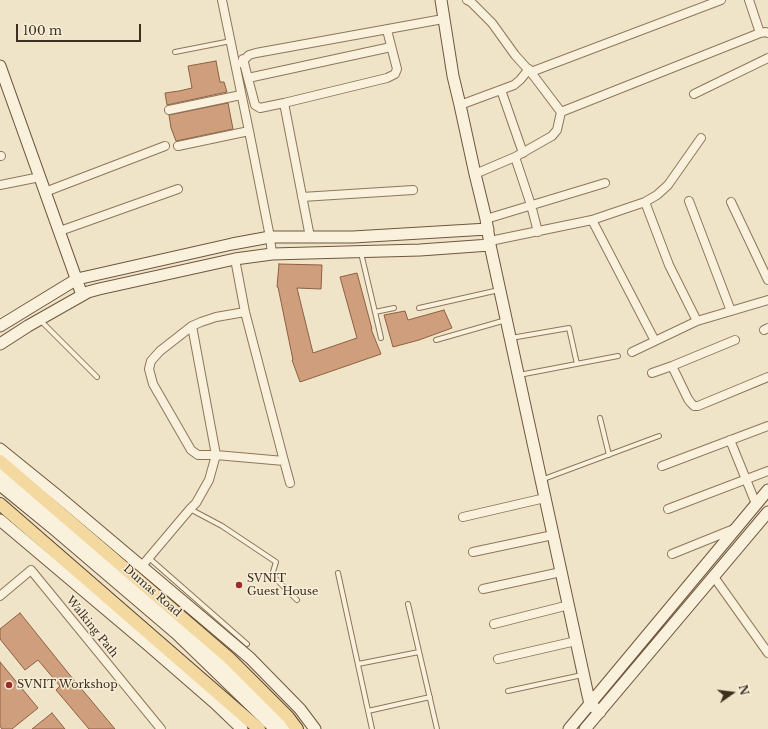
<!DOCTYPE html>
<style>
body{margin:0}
#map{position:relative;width:768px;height:729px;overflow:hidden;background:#f0e4c8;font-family:"Libre Baskerville",serif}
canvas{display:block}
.north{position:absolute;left:712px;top:673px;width:40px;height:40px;-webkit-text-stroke:3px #f7eed8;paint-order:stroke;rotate:76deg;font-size:11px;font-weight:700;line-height:16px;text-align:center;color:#3d2e20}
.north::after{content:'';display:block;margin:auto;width:14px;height:18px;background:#3d2e20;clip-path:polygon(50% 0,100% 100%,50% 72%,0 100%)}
.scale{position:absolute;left:16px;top:24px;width:125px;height:18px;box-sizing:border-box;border:2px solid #3d2e20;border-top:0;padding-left:5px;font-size:12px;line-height:14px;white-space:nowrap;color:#3d2e20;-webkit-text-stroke:3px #f7eed8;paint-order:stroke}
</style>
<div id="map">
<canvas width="768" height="729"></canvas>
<div class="north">N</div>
<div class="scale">100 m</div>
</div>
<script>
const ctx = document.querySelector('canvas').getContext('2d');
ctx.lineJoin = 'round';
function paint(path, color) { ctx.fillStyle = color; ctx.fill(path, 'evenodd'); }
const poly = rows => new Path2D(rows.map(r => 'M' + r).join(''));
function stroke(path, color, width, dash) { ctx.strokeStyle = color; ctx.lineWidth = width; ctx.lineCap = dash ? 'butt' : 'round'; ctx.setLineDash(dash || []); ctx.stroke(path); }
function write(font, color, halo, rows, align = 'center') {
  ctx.font = font + ' "Libre Baskerville",serif'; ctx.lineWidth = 3; ctx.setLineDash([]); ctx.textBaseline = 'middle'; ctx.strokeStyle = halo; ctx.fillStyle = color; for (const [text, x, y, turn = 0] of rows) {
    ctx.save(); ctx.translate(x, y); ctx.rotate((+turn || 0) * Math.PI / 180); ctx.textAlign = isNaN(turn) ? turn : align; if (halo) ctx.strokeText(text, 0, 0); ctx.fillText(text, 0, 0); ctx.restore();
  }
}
const building = poly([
 [216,61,220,82,224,82,227,92,167,105,165,93,179,91,192,88,188,66,216,61],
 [228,103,233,129,176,141,171,128,169,115,228,103],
 [279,264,322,265,321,289,297,288,313,353,357,338,340,277,357,273,372,329,371,329,381,354,300,382,292,360,293,360,278,287,277,287,279,264],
 [444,310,452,328,419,340,393,347,384,315,405,311,408,320,444,310],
 [20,613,69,674,115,729,89,729,56,690,60,686,38,660,25,670,0,639,0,629,20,613],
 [0,662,38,708,12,729,2,729,0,726,0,662],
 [52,713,65,729,32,729,52,713]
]);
paint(building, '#cf9f7d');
stroke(building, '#8d5f41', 1);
const lane = poly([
 [175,52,231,41],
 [361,253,375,312,394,308],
 [419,308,499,290],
 [375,312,381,338],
 [41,321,97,377],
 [511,338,569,328,577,364],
 [436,340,506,320],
 [519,375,618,356],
 [600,418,609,455],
 [541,480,659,436],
 [190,509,222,526,276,562,272,575,297,600],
 [149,558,247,644],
 [338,573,372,729],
 [408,604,437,729],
 [358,664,419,652],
 [508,691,582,675],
 [368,711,430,697]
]);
const street = poly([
 [222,0,249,131,270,237,272,254],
 [467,0,471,2,492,23,515,55,533,75,561,112,557,130,552,136,515,157,475,174],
 [749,0,760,33],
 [243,59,255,105,260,108,284,103,387,78,395,74,397,69,387,30],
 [241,63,249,55,256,53,443,19],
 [531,72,721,0],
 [248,78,391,47],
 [501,90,523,153],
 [694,94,768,58],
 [284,103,310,237],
 [460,105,514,85,520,80,529,69],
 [169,110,241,95],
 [561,112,760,33,766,32,768,33],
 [178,146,249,131],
 [0,156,1,156],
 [515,157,531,205,538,232],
 [0,185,40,177],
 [45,192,165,146],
 [302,197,413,190],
 [689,201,731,311],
 [645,202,669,265,697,321],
 [731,202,768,280],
 [486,219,605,183],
 [592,220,655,341],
 [60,231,178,189],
 [490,241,592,220,645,202,657,195,668,185,701,138],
 [235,259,245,312,284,461,216,455,198,455,191,450,153,384,149,369,151,361,160,351,192,326,201,322,216,317,245,312],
 [764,330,768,328],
 [632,352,697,321,768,300],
 [672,366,688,399,691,403,694,406,698,406,768,377],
 [652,373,672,366,735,340],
 [730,440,756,504],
 [284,461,290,483],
 [662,466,768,426],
 [668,509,768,471],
 [463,517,545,498],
 [473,552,553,535],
 [672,554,734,529],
 [141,567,190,509,196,503,209,480,216,455,192,326],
 [714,577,768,653],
 [483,589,561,572],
 [0,596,31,570,161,729],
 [494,624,569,605],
 [498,659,576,641]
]);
const secondary = poly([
 [441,0,453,76,460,105,475,174,486,219,490,245,587,691,590,704,600,712],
 [0,66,82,295],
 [0,326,77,279,232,244,270,237,353,237,488,229],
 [0,344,28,326,88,292,99,289,235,259,272,254,420,250,490,245],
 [0,449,58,496,250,658,300,709,315,729],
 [0,473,166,613,266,707,286,729],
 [0,485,55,530,177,634,275,729],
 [0,520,147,644,215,703,242,729],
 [569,729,768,490],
 [585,729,768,512]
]);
const primary = poly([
 [0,461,229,658,288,717,297,729],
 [0,504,259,729]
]);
stroke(lane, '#8d765c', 6);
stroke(street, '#8d765c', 10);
stroke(secondary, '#6f573f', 13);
stroke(primary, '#5b4430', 14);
stroke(lane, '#faf1dc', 4);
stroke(street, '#faf1dc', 8);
stroke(secondary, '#faf1dc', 11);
stroke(primary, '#f3d9a0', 12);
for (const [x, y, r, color] of [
 [239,585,4,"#9e2a2b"],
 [9,685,4,"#9e2a2b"]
]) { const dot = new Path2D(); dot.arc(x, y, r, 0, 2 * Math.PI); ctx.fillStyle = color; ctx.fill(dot); stroke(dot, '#f7eed8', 1.5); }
write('11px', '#3d2e20', '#f7eed8', [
 ["SVNIT",247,579],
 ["Guest House",247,592],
 ["SVNIT Workshop",17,685]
], 'left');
write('11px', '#3d2e20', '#f7eed8', [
 ["Dumas Road",152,591,41],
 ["Walking Path",92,627,51]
]);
</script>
